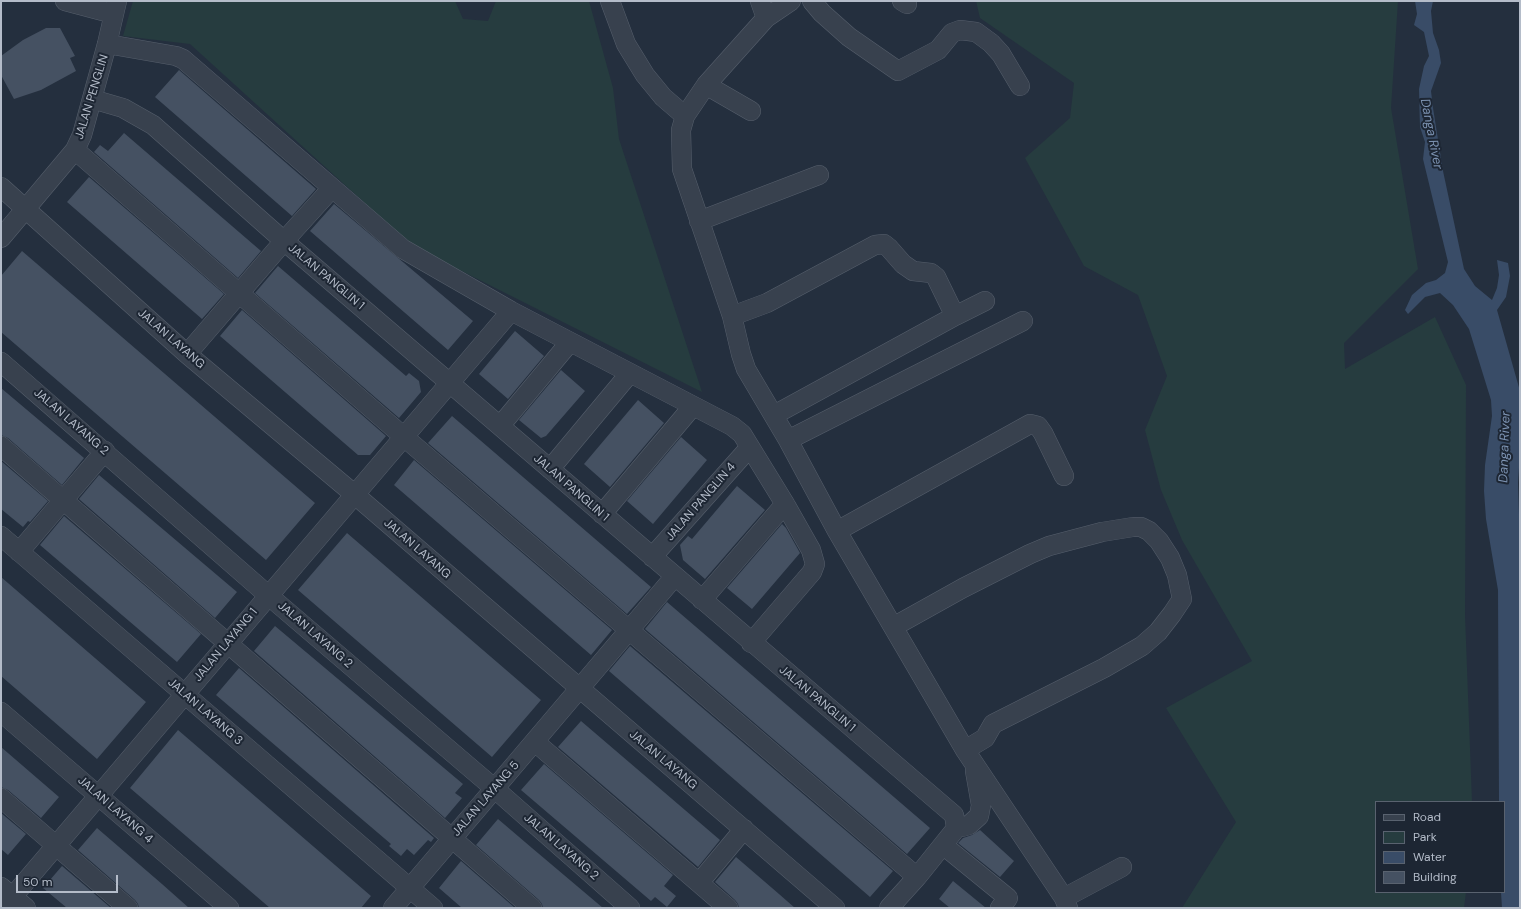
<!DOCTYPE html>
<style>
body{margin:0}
#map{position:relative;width:1521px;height:909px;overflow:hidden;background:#242f3e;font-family:"DM Sans",sans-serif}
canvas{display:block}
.frame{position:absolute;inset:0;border:2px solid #b4bcc9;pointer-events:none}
.legend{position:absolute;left:1375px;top:801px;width:130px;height:92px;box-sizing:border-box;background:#1d2633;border:1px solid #59626f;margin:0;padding:5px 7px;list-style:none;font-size:12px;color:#b4bcc9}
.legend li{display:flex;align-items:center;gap:8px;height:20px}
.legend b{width:20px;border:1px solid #59626f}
.scale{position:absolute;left:16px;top:875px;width:102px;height:18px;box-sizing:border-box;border:2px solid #b4bcc9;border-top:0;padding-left:5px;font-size:12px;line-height:14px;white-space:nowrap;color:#b4bcc9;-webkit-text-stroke:3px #1d2633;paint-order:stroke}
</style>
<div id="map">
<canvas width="1521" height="909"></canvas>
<div class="frame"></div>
<ul class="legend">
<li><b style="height:5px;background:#38414e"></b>Road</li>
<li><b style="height:11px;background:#263c3f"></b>Park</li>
<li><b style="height:11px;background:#394c67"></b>Water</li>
<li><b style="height:11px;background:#455162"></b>Building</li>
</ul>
<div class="scale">50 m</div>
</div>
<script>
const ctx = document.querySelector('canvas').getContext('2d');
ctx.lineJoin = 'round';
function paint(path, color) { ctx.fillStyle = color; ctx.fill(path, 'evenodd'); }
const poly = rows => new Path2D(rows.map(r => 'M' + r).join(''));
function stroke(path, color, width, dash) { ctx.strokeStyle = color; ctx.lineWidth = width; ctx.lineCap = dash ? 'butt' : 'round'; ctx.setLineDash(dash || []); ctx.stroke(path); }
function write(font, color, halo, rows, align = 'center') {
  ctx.font = font + ' "DM Sans",sans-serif'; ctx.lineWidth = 4; ctx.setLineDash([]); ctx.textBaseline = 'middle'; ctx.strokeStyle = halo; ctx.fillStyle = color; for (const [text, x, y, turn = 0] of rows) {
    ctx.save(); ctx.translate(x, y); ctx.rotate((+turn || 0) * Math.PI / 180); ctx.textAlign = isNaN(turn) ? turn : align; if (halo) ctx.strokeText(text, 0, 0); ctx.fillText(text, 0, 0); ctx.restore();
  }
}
paint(poly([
 [133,1,455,1,463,19,488,21,496,1,589,1,613,88,619,139,702,392,412,246,190,44,123,36],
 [976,1,1398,1,1391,108,1418,269,1344,343,1345,369,1435,317,1466,385,1465,615,1472,802,1376,802,1376,892,1466,892,1464,908,1182,908,1236,822,1166,708,1252,661,1182,540,1161,490,1145,430,1167,376,1138,295,1084,266,1025,158,1070,118,1074,83,980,18]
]), '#263c3f');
paint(poly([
 [1415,1,1433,1,1431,11,1433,33,1439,50,1441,63,1431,91,1433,108,1443,171,1464,269,1475,286,1492,300,1497,288,1499,275,1497,260,1508,263,1510,276,1506,297,1497,310,1520,391,1520,453,1518,483,1520,545,1520,908,1502,908,1501,892,1504,892,1504,802,1499,802,1498,590,1486,519,1484,491,1485,465,1492,416,1491,400,1469,329,1453,305,1440,293,1425,297,1408,314,1405,310,1412,295,1426,283,1436,280,1445,273,1448,262,1423,159,1425,142,1420,127,1419,89,1424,66,1429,56,1424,32,1414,25,1417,14]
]), '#394c67');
paint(poly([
 [46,28,60,28,75,56,70,58,76,71,41,90,14,99,1,75,1,56,23,40],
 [179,70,316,189,292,216,155,97],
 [124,133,261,251,238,278,94,152,100,145,108,151],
 [89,177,224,294,202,319,67,202],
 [334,204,473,321,448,350,310,231],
 [22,251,315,503,266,560,1,332,1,276],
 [278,266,406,376,409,373,419,381,421,392,399,418,255,293],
 [242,310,386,436,370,455,358,455,220,336],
 [515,331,544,356,508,399,479,374],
 [561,370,585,391,546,436,541,438,519,420],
 [1,388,84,458,62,485,8,438,1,435],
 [638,400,664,423,610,487,584,464],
 [452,416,651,587,627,614,428,443],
 [681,437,707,460,653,524,627,501],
 [414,460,612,630,591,655,394,485],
 [1,461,48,501,30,522,28,521,23,527,1,509],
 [99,475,237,592,215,618,79,499],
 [737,486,765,510,705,579,683,560,680,545,688,536,692,539],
 [64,516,201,634,177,662,40,545],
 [782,524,786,528,800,553,752,609,727,588],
 [347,533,541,700,492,757,298,590],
 [1,577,146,702,97,759,1,676],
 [667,602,930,828,907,854,645,629],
 [275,626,463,784,455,793,462,798,445,818,254,651],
 [630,646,893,871,870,897,609,671],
 [239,668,434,838,431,842,428,840,414,855,407,849,401,856,389,846,391,844,216,695],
 [581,721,720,840,698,867,558,747],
 [178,730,371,896,361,908,270,908,130,788],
 [1,747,59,797,41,818,8,790,1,787],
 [544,764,673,875,664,886,676,896,667,907,655,897,651,901,521,790],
 [1,813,26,834,8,855,1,849],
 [498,819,532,848,603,908,543,908,542,904,539,900,476,845],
 [97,828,162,884,189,908,139,908,138,904,135,900,78,850],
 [980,830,1014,861,1000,877,958,843,963,838,972,835],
 [736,857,779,894,795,908,739,908,738,904,735,900,715,882],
 [461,861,515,908,462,908,439,888],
 [62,866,111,908,67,908,43,888],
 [953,881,986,908,950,908,939,899]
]), '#455162');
const minor = poly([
 [65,1,114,14],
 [610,1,626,44,645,75,663,97,685,116,681,130,682,169,732,316,741,354,746,369,788,440,837,531,965,750,1064,898,1068,908],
 [812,1,822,13,849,37,898,71,938,50,952,33,960,30,976,32,991,43,1001,54,1020,86],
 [902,1,907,4],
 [766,18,791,1],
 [107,44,176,56,183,59,403,249,511,311,732,426,742,434,785,504,811,550,815,564,812,572,751,643],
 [706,85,751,111],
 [92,99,123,108,153,125,284,241,954,815,956,827,954,831,917,877,889,908],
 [685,116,706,85,766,18,760,1],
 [75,150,404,437,917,877],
 [1,187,187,354,354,494,835,908],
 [699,221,819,175],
 [1,238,75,150,82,135,107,44,117,1],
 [732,316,767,303,875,245,884,244,889,248,903,264,913,271,931,273,936,277,955,316],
 [187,354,284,241,332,188],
 [1,362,269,596,495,789,630,908],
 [774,415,955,316,985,301],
 [500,426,570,342],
 [788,440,1023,321],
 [1,446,532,908],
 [550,469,630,373],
 [602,514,693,406],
 [837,531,1030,424,1038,426,1043,433,1064,476],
 [1,536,433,908],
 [19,552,105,451],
 [652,557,750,447],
 [702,600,785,504],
 [893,627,963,588,1030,554,1049,546,1102,532,1133,527,1141,527,1149,531,1159,541,1170,558,1177,575,1182,599,1172,614,1158,632,1142,646,1104,668,997,722,993,724,985,738,965,750],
 [1,712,229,908],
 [535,742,728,908],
 [1,798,128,908],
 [956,827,962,827,969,825,979,816,981,805,975,771],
 [943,845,1008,898,1000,908],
 [699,883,744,829],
 [1,887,26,908],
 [1064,898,1122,867],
 [3,908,511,311],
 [393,908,675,576]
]);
stroke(minor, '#565f6c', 20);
stroke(minor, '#38414e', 19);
write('12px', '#b4bcc9', '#1d2633', [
 ["JALAN PENGLIN",92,97,-73],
 ["JALAN PANGLIN 1",326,277,40],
 ["JALAN LAYANG",171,339,41],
 ["JALAN LAYANG 2",71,422,41],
 ["JALAN PANGLIN 1",571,488,41],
 ["JALAN PANGLIN 4",701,502,-49],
 ["JALAN LAYANG",417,549,41],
 ["JALAN LAYANG 2",315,635,41],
 ["JALAN LAYANG 1",226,645,-50],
 ["JALAN PANGLIN 1",817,699,40],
 ["JALAN LAYANG 3",205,712,41],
 ["JALAN LAYANG",663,760,40],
 ["JALAN LAYANG 5",486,799,-49],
 ["JALAN LAYANG 4",115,810,41],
 ["JALAN LAYANG 2",561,847,41]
]);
write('italic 13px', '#7c92b1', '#1d2633', [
 ["Danga River",1431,134,79],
 ["Danga River",1505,447,-88]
]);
</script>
